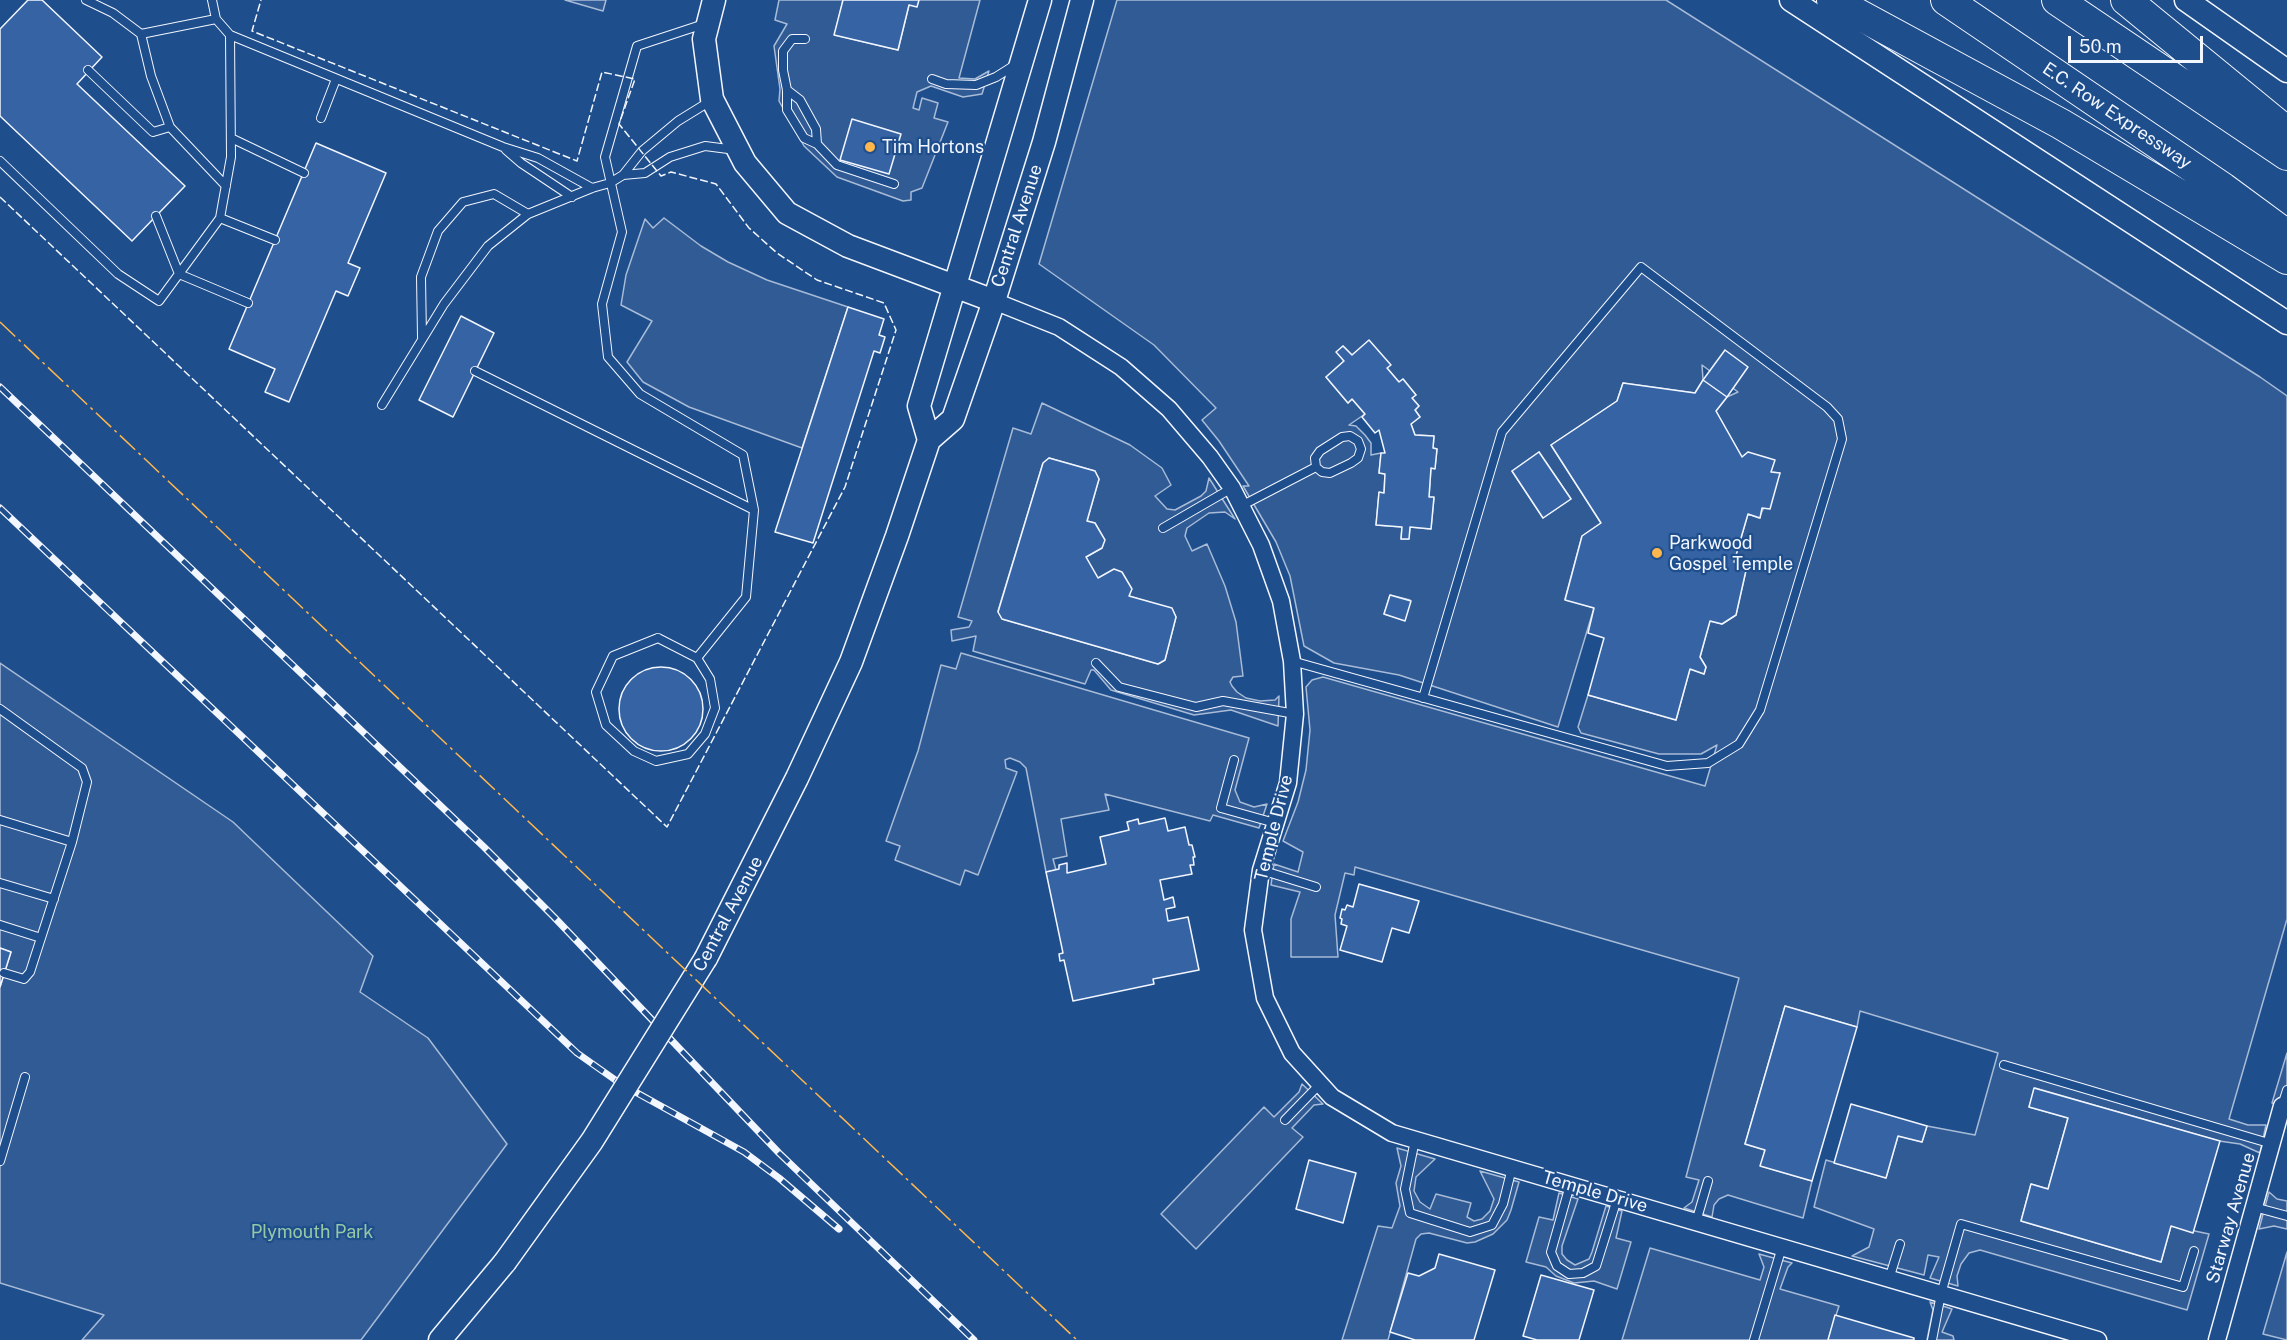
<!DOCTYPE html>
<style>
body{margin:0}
#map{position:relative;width:2287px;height:1340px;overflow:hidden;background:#1f4e8c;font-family:"Public Sans",sans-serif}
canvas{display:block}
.scale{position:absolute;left:2068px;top:36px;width:135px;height:27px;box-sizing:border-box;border:3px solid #f2f6ff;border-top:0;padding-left:8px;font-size:18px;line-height:21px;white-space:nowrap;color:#f2f6ff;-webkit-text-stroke:4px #1f4e8c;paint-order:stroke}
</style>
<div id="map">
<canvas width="2287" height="1340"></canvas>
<div class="scale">50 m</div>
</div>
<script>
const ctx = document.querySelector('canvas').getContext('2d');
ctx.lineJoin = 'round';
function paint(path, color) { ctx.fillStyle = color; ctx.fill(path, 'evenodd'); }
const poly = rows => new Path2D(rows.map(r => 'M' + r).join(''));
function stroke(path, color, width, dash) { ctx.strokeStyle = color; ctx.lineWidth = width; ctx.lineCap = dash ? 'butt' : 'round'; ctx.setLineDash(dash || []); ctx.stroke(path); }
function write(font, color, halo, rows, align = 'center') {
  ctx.font = font + ' "Public Sans",sans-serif'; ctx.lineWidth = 4.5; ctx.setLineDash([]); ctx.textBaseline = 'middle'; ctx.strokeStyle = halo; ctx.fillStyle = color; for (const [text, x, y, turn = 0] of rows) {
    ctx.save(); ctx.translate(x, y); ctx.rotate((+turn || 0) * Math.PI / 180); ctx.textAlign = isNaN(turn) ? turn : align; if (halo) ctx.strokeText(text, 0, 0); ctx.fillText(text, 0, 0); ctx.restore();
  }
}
const built = poly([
 [565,0,606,0,603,11,565,0],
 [779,0,843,0,835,35,898,50,909,5,919,0,980,0,959,78,975,79,989,71,982,94,963,97,931,86,917,92,913,108,919,110,922,98,938,103,934,118,948,122,922,188,911,192,911,200,903,201,837,177,804,146,779,101,780,89,774,46,787,24,775,20,779,0],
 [1117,0,1666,0,2260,377,2287,396,2287,919,2229,1119,2248,1125,2266,1125,2260,1153,2240,1144,2219,1141,2035,1088,2029,1107,2068,1118,2048,1189,2031,1184,2021,1221,2161,1262,2171,1226,2209,1234,2187,1310,1980,1250,1969,1253,1961,1264,1957,1276,1958,1286,1930,1278,1939,1257,1928,1255,1924,1275,1852,1256,1869,1247,1874,1229,1814,1207,1826,1160,1886,1178,1898,1136,1922,1142,1927,1126,1975,1135,1998,1053,1860,1011,1857,1027,1785,1006,1745,1144,1765,1150,1761,1166,1812,1181,1803,1218,1728,1195,1719,1199,1714,1205,1712,1217,1684,1208,1692,1202,1699,1180,1686,1177,1739,978,1355,867,1354,875,1345,873,1335,915,1338,957,1291,957,1291,919,1300,892,1271,885,1274,864,1298,872,1303,852,1283,841,1298,802,1306,770,1310,730,1306,687,1312,680,1323,677,1705,786,1717,745,1701,754,1659,754,1581,733,1578,727,1588,695,1676,720,1690,669,1704,674,1706,667,1700,657,1710,621,1722,624,1736,615,1747,566,1734,562,1748,514,1759,518,1780,473,1771,472,1748,452,1742,457,1716,411,1727,397,1738,392,1702,365,1703,380,1695,393,1623,383,1617,401,1551,445,1601,523,1582,536,1565,599,1594,608,1558,727,1399,675,1334,663,1304,646,1290,576,1276,542,1243,486,1249,486,1219,441,1202,420,1216,408,1154,345,1039,264,1117,0],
 [1369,341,1390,365,1387,368,1399,382,1403,379,1416,395,1412,398,1419,406,1415,410,1420,417,1411,424,1415,435,1434,436,1433,448,1437,449,1435,468,1431,468,1429,497,1434,498,1431,529,1410,527,1409,539,1401,539,1402,527,1376,525,1379,493,1384,493,1385,474,1379,473,1381,453,1371,455,1371,443,1365,435,1356,426,1349,425,1365,414,1352,399,1348,403,1326,377,1344,361,1337,352,1343,346,1352,355,1369,341],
 [1539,452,1571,499,1543,518,1512,471,1539,452],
 [1390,595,1410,600,1404,620,1384,614,1390,595],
 [664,218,701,246,728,262,767,280,848,307,802,448,689,407,643,382,627,362,652,321,621,305,626,275,645,219,653,228,664,218],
 [1042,403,1130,445,1162,468,1171,485,1155,496,1167,509,1175,510,1201,496,1206,491,1209,478,1235,519,1225,512,1209,513,1187,528,1185,536,1192,551,1207,544,1225,586,1236,622,1243,676,1233,677,1230,682,1232,686,1237,692,1246,698,1260,701,1275,700,1279,696,1278,726,1231,710,1194,715,1111,690,1094,670,1091,670,1085,684,973,651,976,636,952,641,951,630,969,627,972,621,958,617,1013,428,1031,434,1042,403],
 [1049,458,1095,471,1099,479,1087,521,1095,523,1104,540,1102,548,1086,557,1098,578,1131,589,1129,596,1172,609,1176,617,1165,660,1158,664,1002,619,998,611,1043,463,1049,458],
 [961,653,1249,738,1235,790,1240,802,1254,807,1267,804,1259,828,1213,815,1210,821,1105,794,1109,810,1061,819,1067,856,1053,859,1056,870,1046,872,1026,768,1020,762,1010,758,1005,760,1006,768,1017,772,978,875,965,870,960,885,895,860,900,846,886,841,918,751,941,665,956,669,961,653],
 [0,663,233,822,373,956,360,992,428,1038,507,1144,361,1340,82,1340,104,1315,0,1283,0,987,11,952,0,948,0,663],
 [2287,1053,2287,1107,2272,1103,2287,1053],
 [1302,1084,1323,1104,1314,1105,1292,1128,1303,1137,1196,1249,1161,1214,1264,1107,1274,1117,1299,1092,1302,1084],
 [1397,1148,1435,1159,1416,1177,1414,1191,1420,1202,1430,1209,1436,1194,1471,1203,1467,1217,1474,1221,1482,1219,1490,1211,1494,1199,1480,1171,1519,1182,1511,1210,1507,1220,1493,1234,1475,1242,1467,1243,1429,1233,1421,1234,1416,1239,1388,1340,1342,1340,1378,1226,1392,1228,1400,1206,1396,1183,1401,1166,1397,1148],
 [2269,1192,2277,1199,2287,1201,2287,1229,2274,1226,2259,1229,2269,1192],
 [1559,1193,1578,1199,1562,1246,1562,1254,1567,1260,1575,1265,1589,1259,1592,1252,1606,1206,1622,1211,1616,1238,1631,1242,1617,1289,1594,1281,1574,1283,1556,1276,1546,1267,1526,1262,1539,1217,1553,1220,1559,1193],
 [1650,1248,1760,1280,1764,1267,1759,1254,1792,1263,1788,1267,1780,1289,1839,1306,1828,1340,1622,1340,1650,1248],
 [2287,1252,2287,1340,2263,1334,2287,1252],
 [1930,1302,1952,1309,1942,1332,1953,1336,1954,1340,1927,1340,1933,1310,1930,1302]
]);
paint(built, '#305b95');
stroke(built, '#a8bbd7', 1.5);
const building = poly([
 [28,0,42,0,102,57,77,84,185,186,132,241,0,116,0,29,28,0],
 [843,0,919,0,917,7,909,5,898,50,834,35,843,0],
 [852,119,901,134,889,174,840,160,852,119],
 [316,143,386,173,348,263,360,268,348,296,336,291,289,402,265,392,275,369,229,349,316,143],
 [848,307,884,319,879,335,885,337,880,353,874,351,813,543,775,532,848,307],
 [461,316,494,333,453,417,419,400,461,316],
 [1369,340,1391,365,1387,368,1399,382,1403,379,1416,395,1412,398,1419,406,1415,410,1420,417,1411,424,1415,435,1434,436,1433,448,1437,449,1435,469,1431,468,1429,497,1434,497,1431,529,1410,527,1409,539,1401,539,1402,527,1376,525,1379,492,1384,493,1385,474,1379,473,1381,453,1385,453,1379,430,1375,433,1362,417,1365,414,1352,399,1348,403,1326,377,1344,361,1336,352,1343,346,1352,355,1369,340],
 [1725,350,1748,367,1727,397,1703,380,1725,350],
 [1703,380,1727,397,1716,411,1742,457,1748,452,1775,460,1771,472,1780,473,1770,509,1762,508,1760,518,1748,514,1734,562,1747,566,1736,615,1722,624,1710,621,1700,657,1706,667,1704,674,1690,669,1676,720,1588,695,1604,638,1588,633,1594,608,1565,600,1582,536,1601,523,1551,445,1617,401,1623,383,1695,393,1703,380],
 [1539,452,1571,499,1543,518,1512,471,1539,452],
 [1049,458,1095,471,1099,479,1087,521,1095,523,1105,540,1102,548,1086,557,1098,578,1114,569,1122,572,1132,589,1129,596,1172,608,1176,617,1165,660,1158,664,1002,619,998,612,1043,463,1049,458],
 [1390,595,1411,601,1405,621,1384,614,1390,595],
 '619 709a42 42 0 1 1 84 0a42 42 0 1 1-84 0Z',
 [1165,818,1168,831,1185,827,1189,845,1192,845,1195,857,1193,857,1194,865,1190,865,1192,874,1160,880,1164,900,1173,897,1175,907,1166,909,1168,921,1188,917,1199,970,1153,979,1154,984,1073,1001,1064,960,1060,961,1059,954,1063,953,1046,872,1059,869,1059,865,1067,863,1067,873,1106,864,1100,837,1129,830,1127,822,1138,819,1139,824,1165,818],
 [1359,884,1419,901,1409,933,1392,928,1382,962,1340,950,1347,926,1341,924,1342,919,1340,918,1342,909,1345,910,1347,905,1353,907,1359,884],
 [0,948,11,952,0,987,0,948],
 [1785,1006,1857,1027,1812,1181,1760,1166,1765,1150,1745,1144,1785,1006],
 [2034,1088,2220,1141,2193,1233,2171,1226,2161,1262,2021,1221,2031,1184,2048,1189,2068,1118,2029,1107,2034,1088],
 [1851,1104,1927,1126,1922,1142,1898,1136,1886,1178,1834,1163,1851,1104],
 [1309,1160,1356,1173,1343,1223,1296,1209,1309,1160],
 [1439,1254,1495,1270,1474,1340,1415,1340,1390,1332,1408,1273,1419,1276,1435,1268,1439,1254],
 [1541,1275,1594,1290,1579,1340,1537,1340,1523,1336,1541,1275],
 [1835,1315,1914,1338,1914,1340,1828,1340,1835,1315]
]);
paint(building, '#3563a3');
stroke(building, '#f2f6ff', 1.5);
const lane = poly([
 [86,0,113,13,141,34,151,76,170,127,226,186],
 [212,0,216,19,230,35,503,147,538,158,592,188],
 [141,34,216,19],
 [805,39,792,39,783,51,783,70,787,90,787,110,804,138,817,144,837,165,894,184],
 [88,70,153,132,170,127],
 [932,79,946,84,976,85,996,77,1015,65],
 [787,90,800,100,816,129,817,144],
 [321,118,336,79],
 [231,138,304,173],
 [506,150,521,163,572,197],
 [0,161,118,274,159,301,220,218,231,157,230,35],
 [623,175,645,173,670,157,705,146,736,150],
 [156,216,179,274,248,303],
 [220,218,275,240],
 [422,337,421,277,438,231,463,202,494,194,528,214],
 [475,371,754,510],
 [382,405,444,304,488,246,528,214,592,188,610,183,623,175,642,151,678,121,712,100],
 [1241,506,1316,467,1315,458,1320,451,1342,437,1350,436,1358,441,1361,449,1358,458,1351,463,1330,473,1322,472,1316,467],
 [1163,528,1232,488],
 [658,638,697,658,710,679,715,708,705,734,688,754,656,761,634,751,606,725,596,692,613,656,658,638],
 [697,658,746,597,754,510,743,455,640,394,608,357,602,304,622,232,605,157,637,46,704,24],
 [1292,661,1667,766,1708,763,1739,744,1760,710,1842,439,1838,419,1827,407,1641,267,1502,432,1423,698],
 [1096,663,1119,687,1196,707,1223,701,1295,714],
 [0,709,82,768,87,782,72,842,0,820],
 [1234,760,1221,808,1275,823],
 [1261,870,1316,887],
 [0,883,54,899],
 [0,925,41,938],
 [4,973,24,979,30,972,72,842],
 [2004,1065,2272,1144],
 [2282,1106,2287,1090],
 [1285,1120,1320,1084],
 [1415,1140,1405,1189,1410,1213,1470,1232,1492,1225,1503,1204,1512,1168],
 [0,1161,25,1077],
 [1570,1185,1551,1252,1557,1266,1569,1274,1583,1273,1596,1266,1617,1199],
 [2254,1207,2287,1216],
 [1696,1222,1708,1181],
 [1889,1279,1900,1244],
 [1754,1340,1782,1247],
 [1932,1340,1941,1294,1961,1224,2183,1287,2194,1251]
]);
const street = poly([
 [994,301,1059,327,1121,367,1169,409,1210,457,1232,488,1261,545,1281,601,1292,661,1295,714,1288,783,1261,870,1253,930,1265,998,1292,1053,1332,1097,1392,1133,2098,1340],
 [2217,1340,2282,1106]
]);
const secondary = poly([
 [714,0,704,39,712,99,745,163,787,213,848,246,994,301],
 [1791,0,2287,323],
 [2186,0,2287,71],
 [929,440,919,406,1040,0],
 [706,958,797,778,851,662,897,536,929,440,953,419,994,301,1044,142,1082,0],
 [440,1340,505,1262]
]);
const highway = poly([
 [1832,0,2061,124,2287,259],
 [1946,0,2223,188,2287,235],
 [2057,0,2287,155],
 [2126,0,2287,132]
]);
stroke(lane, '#f2f6ff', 10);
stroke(street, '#f2f6ff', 19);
stroke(secondary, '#f2f6ff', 25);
stroke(highway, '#f2f6ff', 32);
stroke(lane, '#1f4e8c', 8);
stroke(street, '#1f4e8c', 16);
stroke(secondary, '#1f4e8c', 22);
stroke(highway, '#1f4e8c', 30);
const rail = poly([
 [0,387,484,847,554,917,779,1153,974,1340],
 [0,508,577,1053,621,1084,744,1152,779,1178,839,1229]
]);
stroke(rail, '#f2f6ff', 7);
stroke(rail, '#1f4e8c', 4.5, [14]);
const secondaryBridge = poly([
 [505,1262,592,1141,706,958]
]);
stroke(secondaryBridge, '#f2f6ff', 25, []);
stroke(secondaryBridge, '#1f4e8c', 22);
stroke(poly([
 [0,197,667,827,845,487,896,330,884,303,817,280,777,253,749,228,716,184,671,172,661,176,619,124,635,79,602,72,577,161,252,31,261,0]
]), '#f2f6ff', 1.5, [8, 3]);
stroke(poly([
 [0,322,1077,1340]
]), '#ffb74d', 1.5, [21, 4.5, 3, 4.5]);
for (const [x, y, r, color] of [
 [870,147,6,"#ffb74d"],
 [1657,553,6,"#ffb74d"]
]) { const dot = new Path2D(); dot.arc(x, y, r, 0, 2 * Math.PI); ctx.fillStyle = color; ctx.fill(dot); stroke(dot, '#1f4e8c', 2); }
write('18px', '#f2f6ff', '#1f4e8c', [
 ["E.C. Row Expressway",2117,116,34],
 ["Central Avenue",1017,226,-72],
 ["Temple Drive",1274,828,-76],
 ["Central Avenue",728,914,-62],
 ["Temple Drive",1595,1192,16],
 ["Starway Avenue",2231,1218,-74]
]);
write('18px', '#f2f6ff', '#1f4e8c', [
 ["Tim Hortons",882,147],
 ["Parkwood",1669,543],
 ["Gospel Temple",1669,564]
], 'left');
write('18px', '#97c8a6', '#1f4e8c', [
 ["Plymouth Park",312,1232]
]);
</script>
